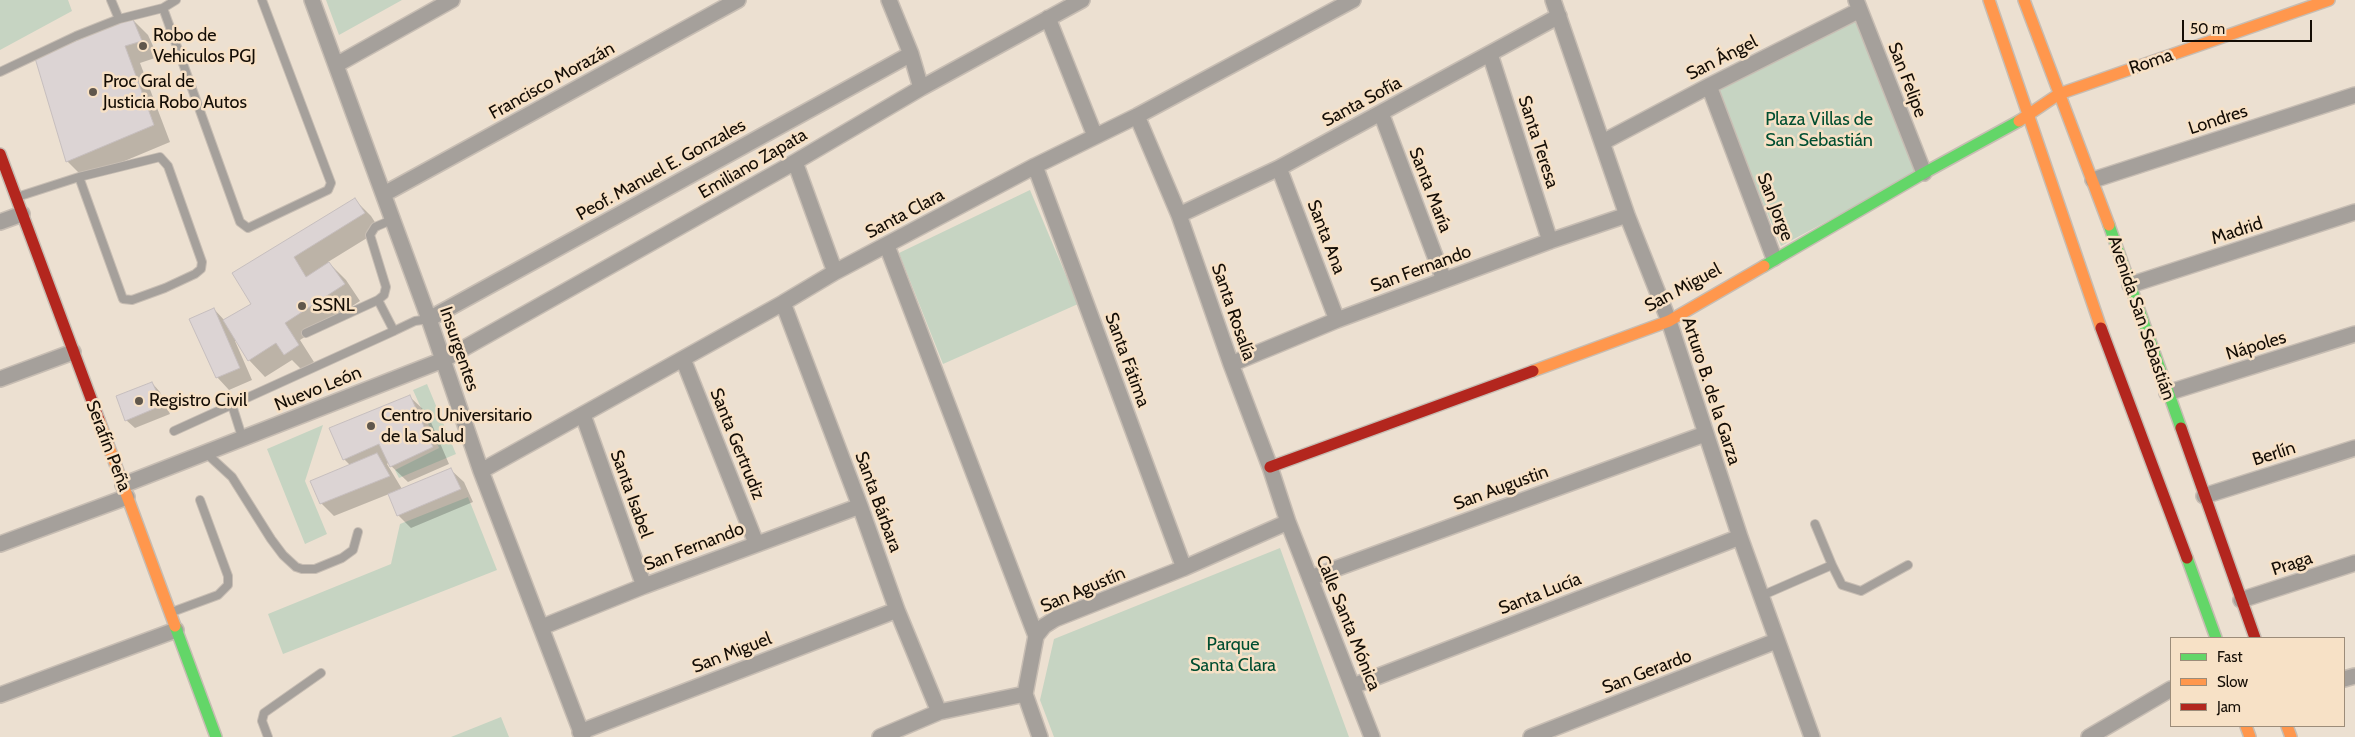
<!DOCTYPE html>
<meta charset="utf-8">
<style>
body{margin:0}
#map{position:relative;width:2355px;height:737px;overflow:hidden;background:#ece0d1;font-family:Cabin,sans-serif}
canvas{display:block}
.legend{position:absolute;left:2170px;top:637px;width:175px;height:90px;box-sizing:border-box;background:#f7e1c6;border:1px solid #9c8c79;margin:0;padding:6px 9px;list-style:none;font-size:15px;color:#140d05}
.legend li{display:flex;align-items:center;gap:10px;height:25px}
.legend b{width:25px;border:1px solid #9c8c79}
.scale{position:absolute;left:2182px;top:20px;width:130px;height:22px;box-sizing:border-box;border:2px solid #140d05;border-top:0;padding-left:6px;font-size:15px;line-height:18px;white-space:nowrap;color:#140d05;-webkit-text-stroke:4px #f7e1c6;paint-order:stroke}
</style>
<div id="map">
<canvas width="2355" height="737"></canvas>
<ul class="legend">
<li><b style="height:6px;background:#63d668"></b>Fast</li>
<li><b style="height:6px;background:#ff974d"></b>Slow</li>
<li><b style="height:6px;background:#b3261e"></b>Jam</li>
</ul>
<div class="scale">50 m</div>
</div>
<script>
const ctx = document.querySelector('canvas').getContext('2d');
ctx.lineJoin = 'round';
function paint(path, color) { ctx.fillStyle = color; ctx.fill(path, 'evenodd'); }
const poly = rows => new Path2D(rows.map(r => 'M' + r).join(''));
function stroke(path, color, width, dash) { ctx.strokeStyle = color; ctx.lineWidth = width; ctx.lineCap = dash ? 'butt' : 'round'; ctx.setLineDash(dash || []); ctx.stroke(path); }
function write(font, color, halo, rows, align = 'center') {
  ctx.font = font + ' Cabin,sans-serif'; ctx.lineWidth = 5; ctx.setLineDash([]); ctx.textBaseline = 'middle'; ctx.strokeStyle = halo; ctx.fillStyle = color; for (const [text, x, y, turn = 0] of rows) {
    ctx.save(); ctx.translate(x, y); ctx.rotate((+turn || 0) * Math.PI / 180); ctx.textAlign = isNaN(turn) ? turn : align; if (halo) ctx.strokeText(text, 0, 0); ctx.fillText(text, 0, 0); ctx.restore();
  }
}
paint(poly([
 [0,0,68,0,72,11,0,50],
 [326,0,402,0,339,35],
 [1859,19,1919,172,1781,246,1716,91],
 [1030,190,1078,304,943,364,899,253],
 [427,384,456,454,399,478,395,470,439,448,413,390],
 [323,425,305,481,327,534,305,544,267,449],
 [468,497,497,570,283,654,268,614,391,564,400,524],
 [1280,548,1349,737,1054,737,1040,700,1054,639],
 [501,717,509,737,451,737]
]), '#c6d4c2');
paint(poly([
 [132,19,148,35,158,57,140,63,170,142,84,178,67,161],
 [355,200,371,216,380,230,328,262,346,280,360,301,300,340,314,362,302,370,292,360,265,377,249,360,236,340,235,341,252,380,229,390,217,377,214,309,225,321,253,305,234,274],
 [152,383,160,392,170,414,135,428,126,420],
 [410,397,427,413,449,464,408,482,388,463,387,464,402,489,451,470,464,482,473,502,411,528,398,515,389,494,334,516,321,503,351,466,344,459]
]), '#0003');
const building = poly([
 [132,17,142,41,125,46,154,125,66,162,35,58,132,17],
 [355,198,365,213,294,257,306,277,329,262,345,284,285,323,299,345,284,355,276,343,248,361,223,320,251,304,232,273,355,198],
 [214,308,240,368,216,378,189,319,214,308],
 [152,382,163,405,125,421,116,396,152,382],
 [410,395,433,447,390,467,379,444,343,460,329,428,410,395],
 [377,453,390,476,320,504,310,481,377,453],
 [451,468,461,489,397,516,388,494,451,468]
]);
paint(building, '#dcd4d4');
stroke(building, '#c6bebe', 1);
const lane = poly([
 [111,0,119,19],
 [163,8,240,222,248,228,328,190,331,183,262,0],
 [0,72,76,36,119,19,163,8,176,0],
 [17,197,79,177,160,157,168,166,202,262,201,269,195,274,165,288,132,300,123,299,79,177],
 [378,300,394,331,415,321,429,319],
 [306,333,378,300,384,295,386,287,370,235,375,227,394,219],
 [232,405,243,440],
 [174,431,394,331],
 [207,454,232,477,271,539,283,555,296,567,302,569,315,569,342,558,353,550,358,532],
 [1815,524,1832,565],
 [1761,596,1832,565,1842,585,1861,591,1908,565],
 [172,612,218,595,228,585,228,576,200,500],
 [268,737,262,721,264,713,321,673]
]);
const street = poly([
 [312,0,429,319,481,471,583,737],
 [889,0,911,54,921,88],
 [1553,0,1627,215,1669,321,1740,537,1812,737],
 [1856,0,1924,173],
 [1048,18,1095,136],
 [1490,54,1550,241],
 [336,65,452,0],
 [1709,86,1774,258],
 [1381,113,1444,280],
 [1137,116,1179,215,1231,364,1270,467,1288,522,1372,737],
 [1603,142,1709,86,1860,10],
 [795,162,835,272],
 [1035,166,1184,568],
 [1279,168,1337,320],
 [2093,180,2355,95],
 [384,194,738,0],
 [1179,215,1279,168,1559,16],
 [0,222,22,214],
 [887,246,1036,636],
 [2130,285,2355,212],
 [783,303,860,506,897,610,939,712],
 [429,319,911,54],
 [683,359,756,543],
 [1231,364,1337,320,1550,241,1627,215],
 [0,379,73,352],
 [2167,393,2355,334],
 [583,415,644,586],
 [481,471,783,303,835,272,1035,166,1137,116,1353,0],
 [123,485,443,360,795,162,921,88,1082,0],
 [2204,496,2355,448],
 [0,544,127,497],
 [1310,578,1705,434],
 [2241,600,2355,563],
 [542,627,644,586,860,506],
 [2344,679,2355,676],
 [1353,686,1740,537],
 [0,695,176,630],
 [580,732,897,610],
 [880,737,939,712,1025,694],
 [1040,737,1025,694,1036,636,1044,626,1055,619,1184,568,1288,522],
 [1531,737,1776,641],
 [2089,737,2171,689]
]);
const fast = poly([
 [2109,225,2181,428],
 [1764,266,1924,173,2019,121],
 [2187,558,2216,638],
 [175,626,216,737]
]);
const slow = poly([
 [1989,0,2101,328],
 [2024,0,2109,225],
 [2019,121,2059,94,2329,0],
 [1533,371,1669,321,1764,266],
 [99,420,175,626],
 [2246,726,2250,737],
 [2287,726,2291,737]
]);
const jam = poly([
 [0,154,99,420],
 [2101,328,2187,558],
 [2181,428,2255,638],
 [1270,467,1533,371]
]);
stroke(lane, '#c7bdb3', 10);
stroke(street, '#c7bdb3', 18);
stroke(fast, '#c7bdb3', 14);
stroke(slow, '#c7bdb3', 14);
stroke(jam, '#c7bdb3', 14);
stroke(lane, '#a5a09b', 8);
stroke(street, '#a5a09b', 15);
stroke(fast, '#63d668', 11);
stroke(slow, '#ff974d', 11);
stroke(jam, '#b3261e', 11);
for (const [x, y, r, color] of [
 [143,46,5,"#60574c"],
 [93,92,5,"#60574c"],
 [302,306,5,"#60574c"],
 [139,401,5,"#60574c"],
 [371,426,5,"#60574c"]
]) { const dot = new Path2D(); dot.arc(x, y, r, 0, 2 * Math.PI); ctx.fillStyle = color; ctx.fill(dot); stroke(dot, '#f7e1c6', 2); }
write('18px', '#140d05', '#f7e1c6', [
 ["Robo de",153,36],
 ["Vehiculos PGJ",153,57],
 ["Proc Gral de",103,82],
 ["Justicia Robo Autos",103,103],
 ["SSNL",312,306],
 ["Registro Civil",149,401],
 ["Centro Universitario",381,416],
 ["de la Salud",381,437]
], 'left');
write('18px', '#140d05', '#f7e1c6', [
 ["San Ángel",1722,58,-27],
 ["Roma",2151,62,-19],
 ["San Felipe",1907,80,69],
 ["Francisco Morazán",552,81,-29],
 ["Santa Sofía",1362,102,-28],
 ["Londres",2218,120,-18],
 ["Santa Teresa",1538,142,72],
 ["Emiliano Zapata",753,164,-30],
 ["Peof. Manuel E. Gonzales",661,170,-29],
 ["Santa María",1430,190,69],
 ["San Jorge",1775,207,69],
 ["Santa Clara",905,214,-28],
 ["Madrid",2237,231,-18],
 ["Santa Ana",1326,237,69],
 ["San Fernando",1421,269,-20],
 ["San Miguel",1683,288,-28],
 ["Santa Rosalía",1233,312,71],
 ["Avenida San Sebastián",2141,318,71],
 ["Nápoles",2256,346,-17],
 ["Insurgentes",459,349,71],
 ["Santa Fátima",1127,360,70],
 ["Nuevo León",318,389,-22],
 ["Arturo B. de la Garza",1711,391,72],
 ["Santa Gertrudiz",737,444,68],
 ["Serafín Peña",108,446,69],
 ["Berlín",2274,454,-18],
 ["San Augustin",1501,488,-20],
 ["Santa Isabel",631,494,70],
 ["Santa Bárbara",878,502,70],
 ["San Fernando",694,547,-21],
 ["Praga",2292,564,-18],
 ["San Agustín",1083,590,-23],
 ["Santa Lucía",1540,594,-21],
 ["Calle Santa Mónica",1348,623,68],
 ["San Miguel",732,653,-21],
 ["San Gerardo",1647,672,-21]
]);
write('18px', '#004e31', '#f7e1c6', [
 ["Plaza Villas de",1819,120],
 ["San Sebastián",1819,141],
 ["Parque",1233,645],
 ["Santa Clara",1233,666]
]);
</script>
